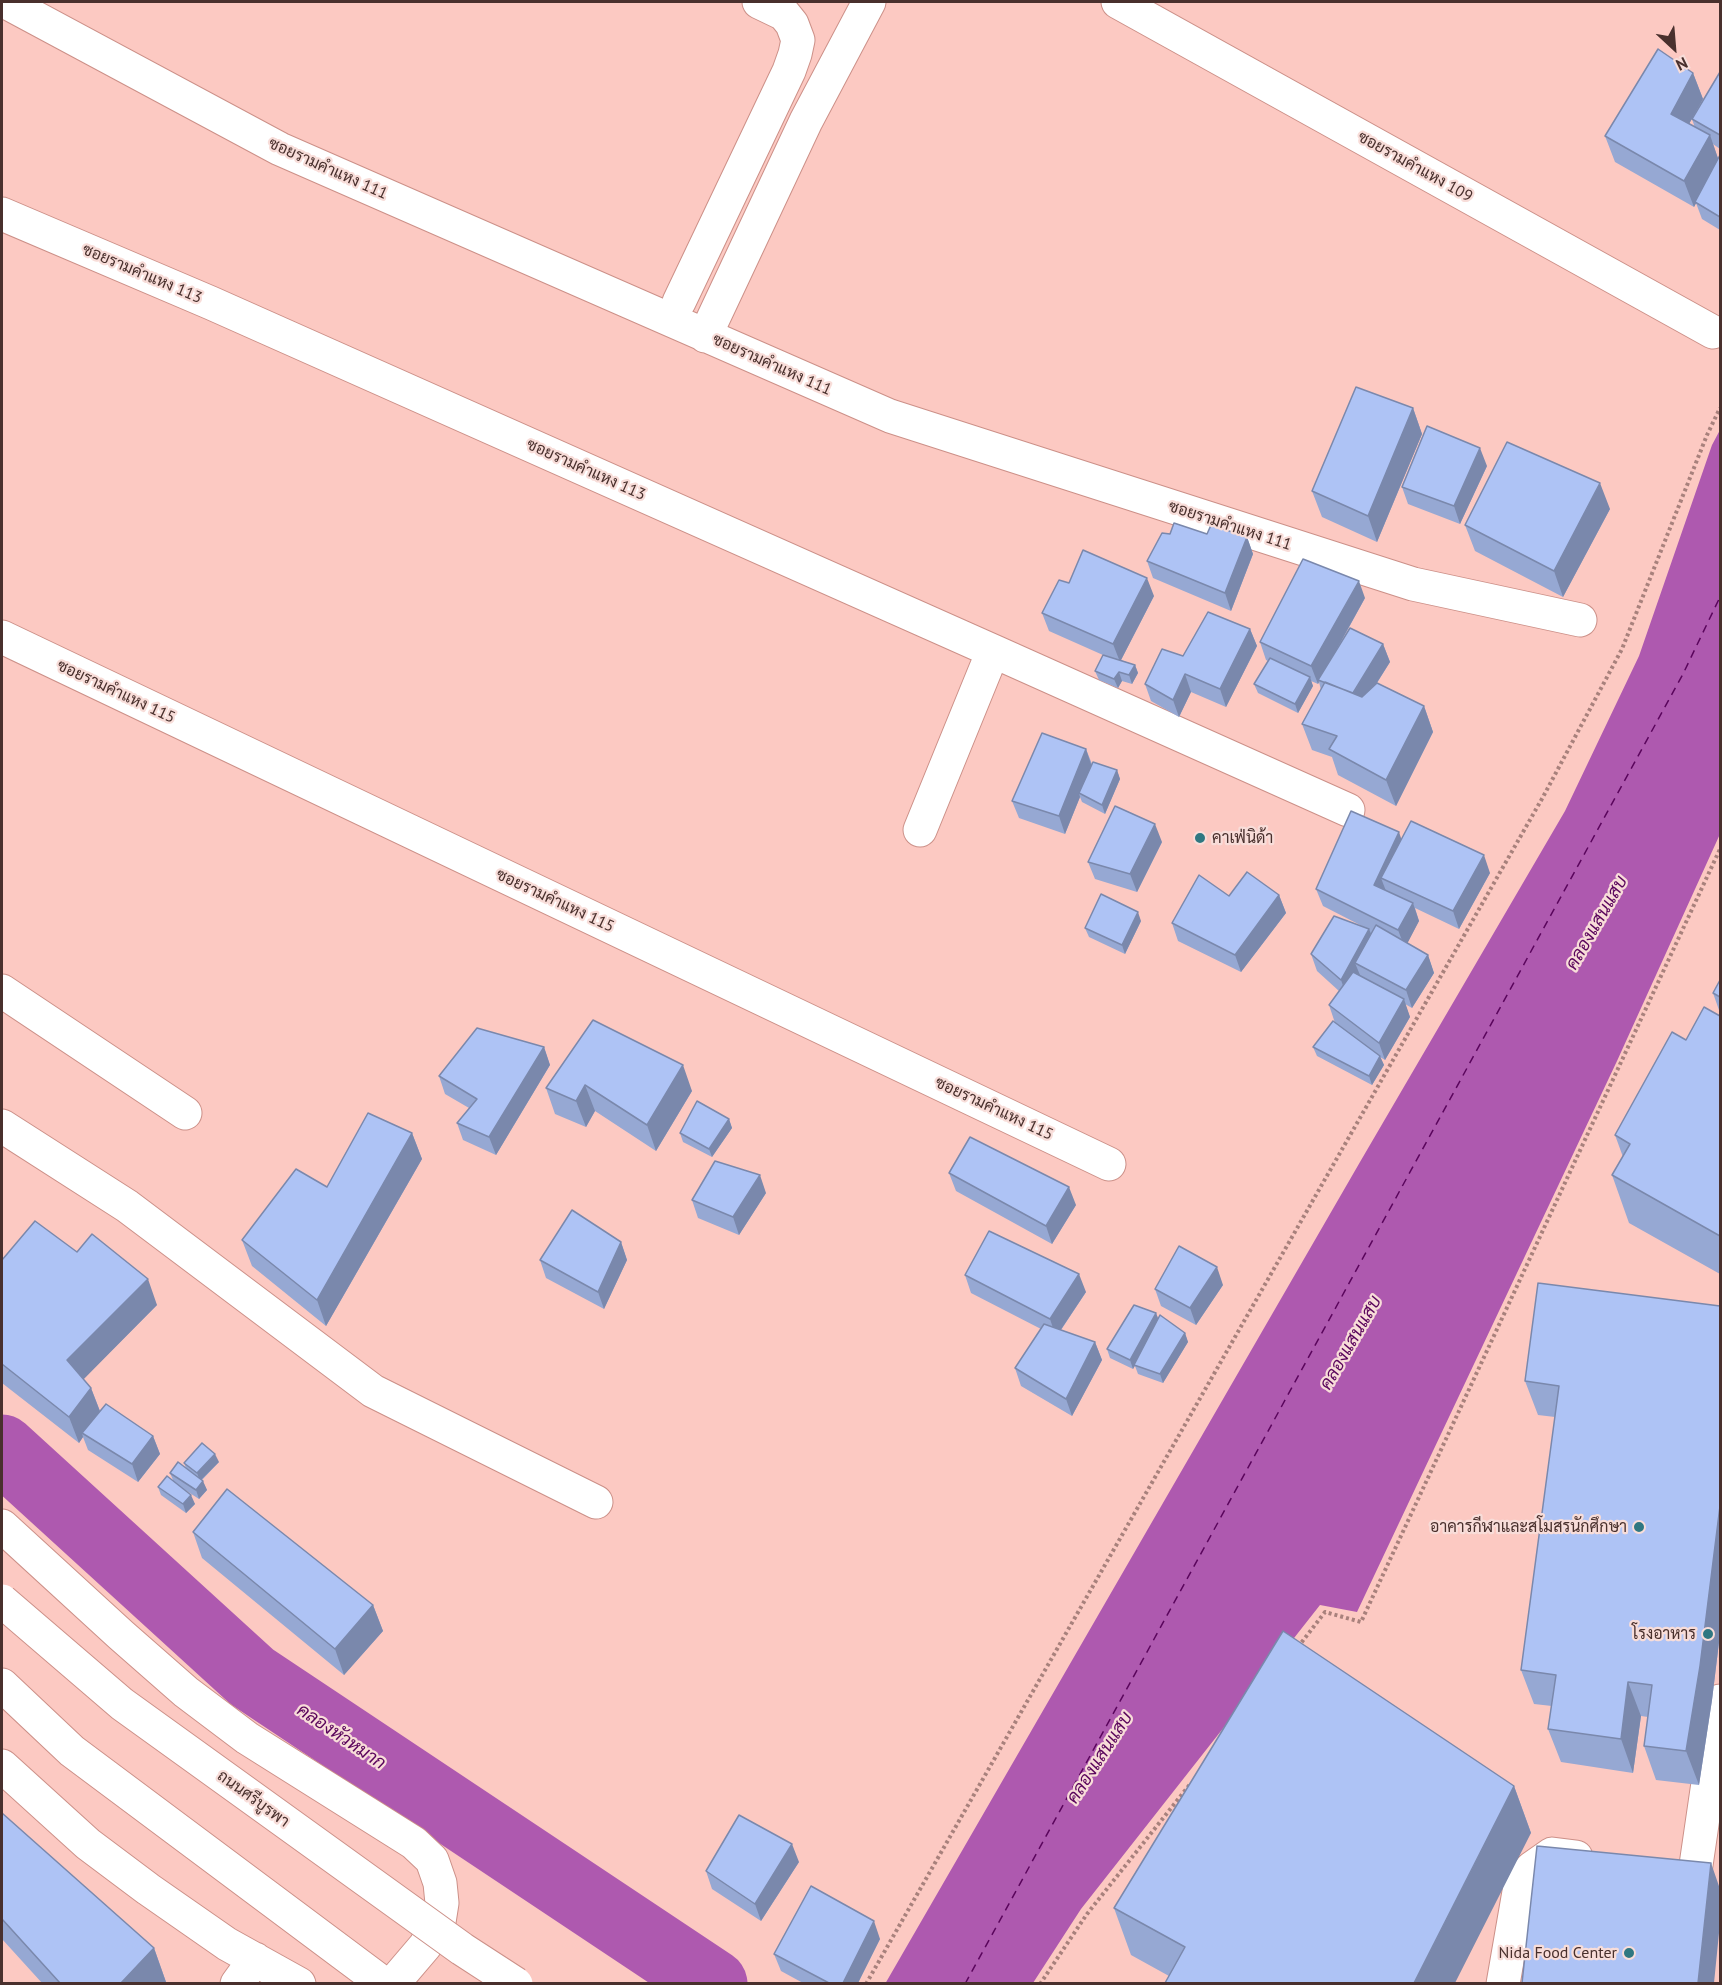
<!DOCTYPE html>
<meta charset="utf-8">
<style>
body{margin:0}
#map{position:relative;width:1722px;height:1985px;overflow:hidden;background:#fcc9c2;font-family:"PT Sans",sans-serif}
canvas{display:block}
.frame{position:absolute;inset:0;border:3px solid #49302d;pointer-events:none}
.north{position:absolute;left:1644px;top:18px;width:60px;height:60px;-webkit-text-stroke:4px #f8ddd9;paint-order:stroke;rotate:154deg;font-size:16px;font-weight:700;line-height:24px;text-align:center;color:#49302d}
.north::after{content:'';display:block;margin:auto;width:21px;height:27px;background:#49302d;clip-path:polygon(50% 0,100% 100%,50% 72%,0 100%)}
</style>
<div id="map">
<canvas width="1722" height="1985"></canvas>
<div class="frame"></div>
<div class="north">N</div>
</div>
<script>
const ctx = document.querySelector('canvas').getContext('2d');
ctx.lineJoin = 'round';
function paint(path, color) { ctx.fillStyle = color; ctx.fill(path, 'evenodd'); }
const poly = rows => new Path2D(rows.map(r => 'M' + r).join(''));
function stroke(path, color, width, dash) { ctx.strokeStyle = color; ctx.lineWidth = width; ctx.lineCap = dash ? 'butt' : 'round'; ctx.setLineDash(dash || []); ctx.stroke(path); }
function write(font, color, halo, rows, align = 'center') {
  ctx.font = font + ' "PT Sans",Sarabun,sans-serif'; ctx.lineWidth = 4.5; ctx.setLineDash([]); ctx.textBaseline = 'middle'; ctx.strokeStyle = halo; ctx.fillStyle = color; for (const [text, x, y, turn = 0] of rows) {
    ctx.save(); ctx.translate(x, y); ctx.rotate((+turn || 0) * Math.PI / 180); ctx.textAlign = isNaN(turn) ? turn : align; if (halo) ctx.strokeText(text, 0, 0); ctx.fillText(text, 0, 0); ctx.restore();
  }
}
paint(poly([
 [1720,430,1720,834,1617,1061,1357,1612,1320,1605,1081,1909,1033,1983,885,1984,1360,1162,1565,811,1639,656,1712,445]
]), '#ae59af');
stroke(poly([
 [2,1449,252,1677,713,1984]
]), '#ae59af', 69);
stroke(poly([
 [965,1984,1683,674,1720,597]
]), '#5a055c', 1.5, [8, 6]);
const minor = poly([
 [6,2,280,149,890,416,1413,584,1580,620],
 [1118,2,1713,332],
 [2,214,211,303,993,651,920,830],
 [679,302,789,71,795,54,798,40,792,24,784,14,759,2],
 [705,336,806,121,869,2],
 [2,637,1109,1164],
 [993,651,1348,810],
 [2,991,185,1113],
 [2,1126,127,1206,373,1391,596,1502],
 [2,1526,121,1635,186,1692,247,1738,414,1843,432,1860,440,1883,442,1903,439,1922,425,1946,396,1980,388,1984],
 [2,1685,72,1751,384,1984],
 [2,1766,88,1844,148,1889,227,1944,299,1984],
 [1695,1872,1720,1701],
 [237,1984,255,1959],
 [1503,1984,1520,1886,1524,1877,1532,1868,1552,1854,1576,1857]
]);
stroke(minor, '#cc9088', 35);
stroke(poly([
 [1298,1647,1325,1612,1361,1622,1720,849],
 [866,1984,1543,797,1622,649,1707,435,1720,408],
 [1040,1984,1087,1914,1191,1783]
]), '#a8817c', 4, [3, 3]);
stroke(minor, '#fff', 33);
const minorBridge = poly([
 [2,1601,122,1704,462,1949,516,1984]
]);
stroke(minorBridge, '#cc9088', 35, []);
stroke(minorBridge, '#fff', 33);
paint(poly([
 [1720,72,1720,149,1713,144,1718,159,1720,155,1720,230,1702,219,1696,203,1694,207,1615,162,1605,136,1693,73,1703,99,1689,124,1695,128,1692,119],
 [1413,408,1422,434,1377,542,1322,517,1312,491],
 [1487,466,1460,524,1408,504,1402,487],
 [1610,509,1563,597,1475,551,1465,525],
 [1207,534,1247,537,1253,554,1231,611,1153,578,1147,561],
 [1069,583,1154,596,1121,660,1135,665,1138,673,1132,684,1122,681,1118,688,1099,680,1095,671,1103,655,1049,631,1042,613],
 [1365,598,1336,651,1383,644,1390,662,1377,683,1424,706,1433,732,1396,806,1338,775,1332,757,1312,750,1302,724,1321,690,1319,682,1318,684,1311,681,1313,686,1298,713,1258,693,1254,684,1268,661,1266,660,1260,642],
 [1250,629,1257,646,1226,707,1191,692,1179,717,1151,701,1145,684,1183,656],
 [1086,749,1092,764,1117,770,1120,779,1105,814,1082,802,1080,797,1065,834,1019,818,1012,801],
 [1401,839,1490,873,1459,929,1415,908,1419,921,1407,943,1428,955,1434,973,1412,1008,1405,1004,1410,1017,1385,1060,1380,1057,1384,1065,1372,1085,1317,1056,1313,1047,1335,1023,1329,1005,1339,991,1317,971,1311,954,1362,926,1323,906,1316,889],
 [1162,842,1137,892,1095,879,1088,862],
 [1279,895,1286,913,1241,972,1178,941,1172,923,1229,896],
 [1141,921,1125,954,1089,937,1085,928],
 [1720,980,1720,1013,1713,993],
 [1720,1016,1720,1274,1629,1223,1612,1175,1623,1157,1615,1135,1686,1040],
 [593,1020,692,1091,656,1151,595,1111,586,1127,555,1114,546,1088],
 [544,1047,550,1065,496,1155,463,1140,457,1123,469,1108,445,1094,439,1076],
 [729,1119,732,1128,712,1157,683,1142,680,1133],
 [412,1133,422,1159,326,1326,252,1266,242,1240],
 [949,1173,1076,1205,1052,1244,956,1191],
 [766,1193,739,1235,698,1218,692,1200],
 [621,1242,627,1260,604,1309,546,1278,540,1260],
 [77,1252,157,1305,83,1379,91,1388,100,1411,153,1436,160,1454,138,1482,88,1450,83,1437,79,1443,2,1383,2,1260],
 [965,1275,1086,1292,1061,1330,1095,1342,1102,1360,1072,1416,1021,1386,1015,1368,1041,1329,971,1293],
 [1223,1285,1196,1325,1161,1306,1155,1289],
 [1720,1306,1720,1634,1712,1700,1699,1785,1656,1780,1644,1746,1648,1717,1641,1716,1633,1773,1561,1762,1548,1729,1552,1706,1534,1704,1521,1670,1555,1417,1538,1415,1525,1381],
 [1156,1313,1158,1318,1185,1333,1188,1342,1163,1383,1138,1374,1135,1366,1133,1369,1110,1358,1107,1349],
 [219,1462,202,1480,207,1490,199,1499,182,1488,195,1504,186,1513,161,1495,158,1487,173,1480,170,1473,186,1468,184,1463],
 [193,1532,373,1605,383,1631,344,1675,202,1558],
 [1514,1786,1531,1833,1169,1976,1131,1955,1114,1908],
 [2,1813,154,1948,166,1982,165,1983,42,1983,2,1939],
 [799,1862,761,1921,712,1889,706,1871],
 [880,1939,858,1983,803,1983,781,1971,774,1954]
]), '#96a8d3');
paint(poly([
 [1693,73,1703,99,1680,140,1671,114],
 [1710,135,1719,161,1694,207,1684,181],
 [1413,408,1422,434,1377,542,1368,516],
 [1480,448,1487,466,1460,524,1454,506],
 [1600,483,1610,509,1563,597,1554,571],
 [1247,537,1253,554,1231,611,1225,593],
 [1147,578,1154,596,1120,662,1113,644],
 [1359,581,1365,598,1319,681,1318,680,1319,682,1318,684,1311,666],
 [1250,629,1257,646,1226,707,1220,689],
 [1383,644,1390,662,1359,711,1353,694],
 [1135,665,1138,673,1132,684,1129,675],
 [1119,672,1122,681,1118,688,1114,679],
 [1185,674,1191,692,1179,717,1173,700],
 [1310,677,1313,686,1298,713,1295,704],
 [1424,706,1433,732,1396,806,1386,780],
 [1086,749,1092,767,1079,793,1080,797,1065,834,1059,816],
 [1117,770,1120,779,1105,814,1102,805],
 [1155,824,1162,842,1137,892,1130,874],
 [1399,832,1405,850,1381,878,1386,891,1374,885],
 [1484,855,1490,873,1459,929,1453,911],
 [1279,895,1286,913,1241,972,1235,955],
 [1413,903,1419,921,1405,948,1398,930],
 [1138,912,1141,921,1125,954,1122,945],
 [1369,929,1376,946,1355,963,1360,975,1347,997,1341,980],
 [1428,955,1434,973,1412,1008,1406,990],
 [1404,999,1410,1017,1385,1060,1379,1043],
 [544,1047,550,1065,496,1155,489,1137],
 [1380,1056,1384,1065,1372,1085,1369,1076],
 [683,1065,692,1091,656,1151,647,1125],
 [585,1085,595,1111,586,1127,576,1101],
 [729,1119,732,1128,712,1157,709,1149],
 [412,1133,422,1159,326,1326,317,1300],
 [760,1175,766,1193,739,1235,733,1217],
 [1069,1187,1076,1205,1052,1244,1046,1226],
 [621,1242,627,1260,604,1309,598,1292],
 [1217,1267,1223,1285,1196,1325,1190,1308],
 [1079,1274,1086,1292,1056,1337,1050,1319],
 [148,1279,157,1305,77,1386,67,1360],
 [1156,1313,1159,1321,1133,1369,1130,1360],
 [1185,1333,1188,1342,1163,1383,1160,1374],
 [1095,1342,1102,1360,1072,1416,1066,1399],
 [91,1388,101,1414,82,1433,83,1437,79,1443,69,1417],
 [153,1436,160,1454,138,1482,132,1464],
 [215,1454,219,1462,200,1481,197,1473],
 [203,1481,207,1490,199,1499,196,1490],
 [191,1495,195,1504,186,1513,183,1504],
 [1720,1506,1720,1634,1712,1700,1699,1785,1686,1751],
 [373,1605,383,1631,344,1675,335,1649],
 [1628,1682,1641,1716,1633,1773,1621,1739],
 [1514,1786,1531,1833,1455,1983,1414,1983],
 [792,1844,799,1862,761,1921,755,1904],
 [1711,1863,1720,1889,1720,1923,1714,1983,1698,1983],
 [874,1921,880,1939,858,1983,843,1983],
 [154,1948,166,1982,165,1983,121,1983]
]), '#7a88ac');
const building = poly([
 [1658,49,1693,73,1671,114,1710,135,1684,181,1605,136,1658,49],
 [1720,72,1720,135,1692,119,1720,72],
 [1720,155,1720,217,1695,202,1720,155],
 [1356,387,1413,408,1368,516,1312,491,1356,387],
 [1427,426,1480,448,1454,506,1402,487,1427,426],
 [1507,442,1600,483,1554,571,1465,525,1507,442],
 [1174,523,1207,534,1211,525,1247,537,1225,593,1147,561,1162,533,1170,534,1174,523],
 [1083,550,1147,578,1113,644,1042,613,1059,580,1069,583,1083,550],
 [1303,559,1359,581,1311,666,1260,642,1303,559],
 [1208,612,1250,629,1220,689,1185,674,1173,700,1145,684,1162,649,1183,656,1208,612],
 [1350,628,1383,644,1353,693,1318,680,1350,628],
 [1103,655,1135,665,1129,675,1119,672,1114,679,1095,671,1103,655],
 [1270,658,1310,677,1295,704,1254,684,1270,658],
 [1325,682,1362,697,1377,683,1424,706,1386,780,1329,749,1337,736,1302,724,1325,682],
 [1042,733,1086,749,1059,816,1012,801,1042,733],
 [1093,762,1117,770,1102,805,1079,793,1093,762],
 [1115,806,1155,824,1130,874,1088,862,1115,806],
 [1351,811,1399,832,1374,885,1413,903,1398,930,1316,889,1351,811],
 [1411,821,1484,855,1453,911,1381,878,1411,821],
 [1247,872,1279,895,1235,955,1172,923,1199,875,1229,896,1247,872],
 [1101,894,1138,912,1122,945,1085,928,1101,894],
 [1334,916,1369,929,1341,980,1311,954,1334,916],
 [1376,925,1428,955,1406,990,1355,963,1376,925],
 [1353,972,1404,999,1379,1043,1329,1005,1353,972],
 [1720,980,1720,997,1713,993,1720,980],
 [1704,1007,1720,1016,1720,1236,1612,1175,1630,1144,1615,1135,1672,1032,1686,1040,1704,1007],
 [593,1020,683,1065,647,1125,585,1085,576,1101,546,1088,593,1020],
 [1333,1021,1380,1056,1369,1076,1313,1047,1333,1021],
 [477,1028,544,1047,489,1137,457,1123,477,1099,439,1076,477,1028],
 [697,1101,729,1119,709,1149,680,1133,697,1101],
 [368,1113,412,1133,317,1300,242,1240,296,1169,327,1187,368,1113],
 [970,1137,1069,1187,1046,1226,949,1173,970,1137],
 [715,1161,760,1175,733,1217,692,1200,715,1161],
 [572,1210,621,1242,598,1292,540,1260,572,1210],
 [35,1221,77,1252,92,1234,148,1279,67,1360,91,1388,69,1417,2,1364,2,1260,35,1221],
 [989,1231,1079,1274,1050,1319,965,1275,989,1231],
 [1179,1246,1217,1267,1190,1308,1155,1289,1179,1246],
 [1538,1283,1720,1306,1720,1506,1700,1666,1686,1751,1644,1746,1652,1685,1628,1682,1621,1739,1548,1729,1556,1675,1521,1670,1559,1386,1525,1381,1538,1283],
 [1134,1305,1156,1313,1130,1360,1107,1349,1134,1305],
 [1160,1315,1185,1333,1160,1374,1134,1365,1160,1315],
 [1044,1324,1095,1342,1066,1399,1015,1368,1044,1324],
 [106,1404,153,1436,132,1464,82,1433,106,1404],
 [202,1443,215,1454,197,1473,184,1463,202,1443],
 [178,1462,203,1481,196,1490,170,1473,178,1462],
 [167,1476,191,1495,183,1504,158,1487,167,1476],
 [227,1489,373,1605,335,1649,193,1532,227,1489],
 [1283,1631,1514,1786,1414,1983,1165,1983,1185,1947,1114,1908,1283,1631],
 [2,1813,154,1948,121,1983,60,1983,2,1919,2,1813],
 [739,1815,792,1844,755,1904,706,1871,739,1815],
 [1537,1846,1711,1863,1698,1983,1522,1983,1537,1846],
 [811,1886,874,1921,843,1983,829,1983,774,1954,811,1886]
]);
paint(building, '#aec3f5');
stroke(building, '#7a88ac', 1.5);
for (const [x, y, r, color] of [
 [1200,838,6,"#2f7781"],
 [1639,1527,6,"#2f7781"],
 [1708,1634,6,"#2f7781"],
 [1629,1953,6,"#2f7781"]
]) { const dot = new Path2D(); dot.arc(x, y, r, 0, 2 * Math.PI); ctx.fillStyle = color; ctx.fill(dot); stroke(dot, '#f8ddd9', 2); }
write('16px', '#49302d', '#f8ddd9', [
 ["ซอยรามคำแหง 109",1415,167,29],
 ["ซอยรามคำแหง 111",328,169,24],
 ["ซอยรามคำแหง 113",142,274,23],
 ["ซอยรามคำแหง 111",772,365,24],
 ["ซอยรามคำแหง 113",586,470,24],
 ["ซอยรามคำแหง 111",1230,526,18],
 ["ซอยรามคำแหง 115",116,692,25],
 ["ซอยรามคำแหง 115",555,901,25],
 ["ซอยรามคำแหง 115",994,1109,25],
 ["ถนนศรีบูรพา",253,1799,36]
]);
write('16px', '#49302d', '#f8ddd9', [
 ["คาเฟ่นิด้า",1212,838,"left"],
 ["อาคารกีฬาและสโมสรนักศึกษา",1627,1527],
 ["โรงอาหาร",1696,1634],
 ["Nida Food Center",1617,1953]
], 'right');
write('italic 18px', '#5a055c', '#f8ddd9', [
 ["คลองแสนแสบ",1597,923,-60],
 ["คลองแสนแสบ",1351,1343,-60],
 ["คลองหัวหมาก",341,1737,34],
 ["คลองแสนแสบ",1100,1758,-57]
]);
</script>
